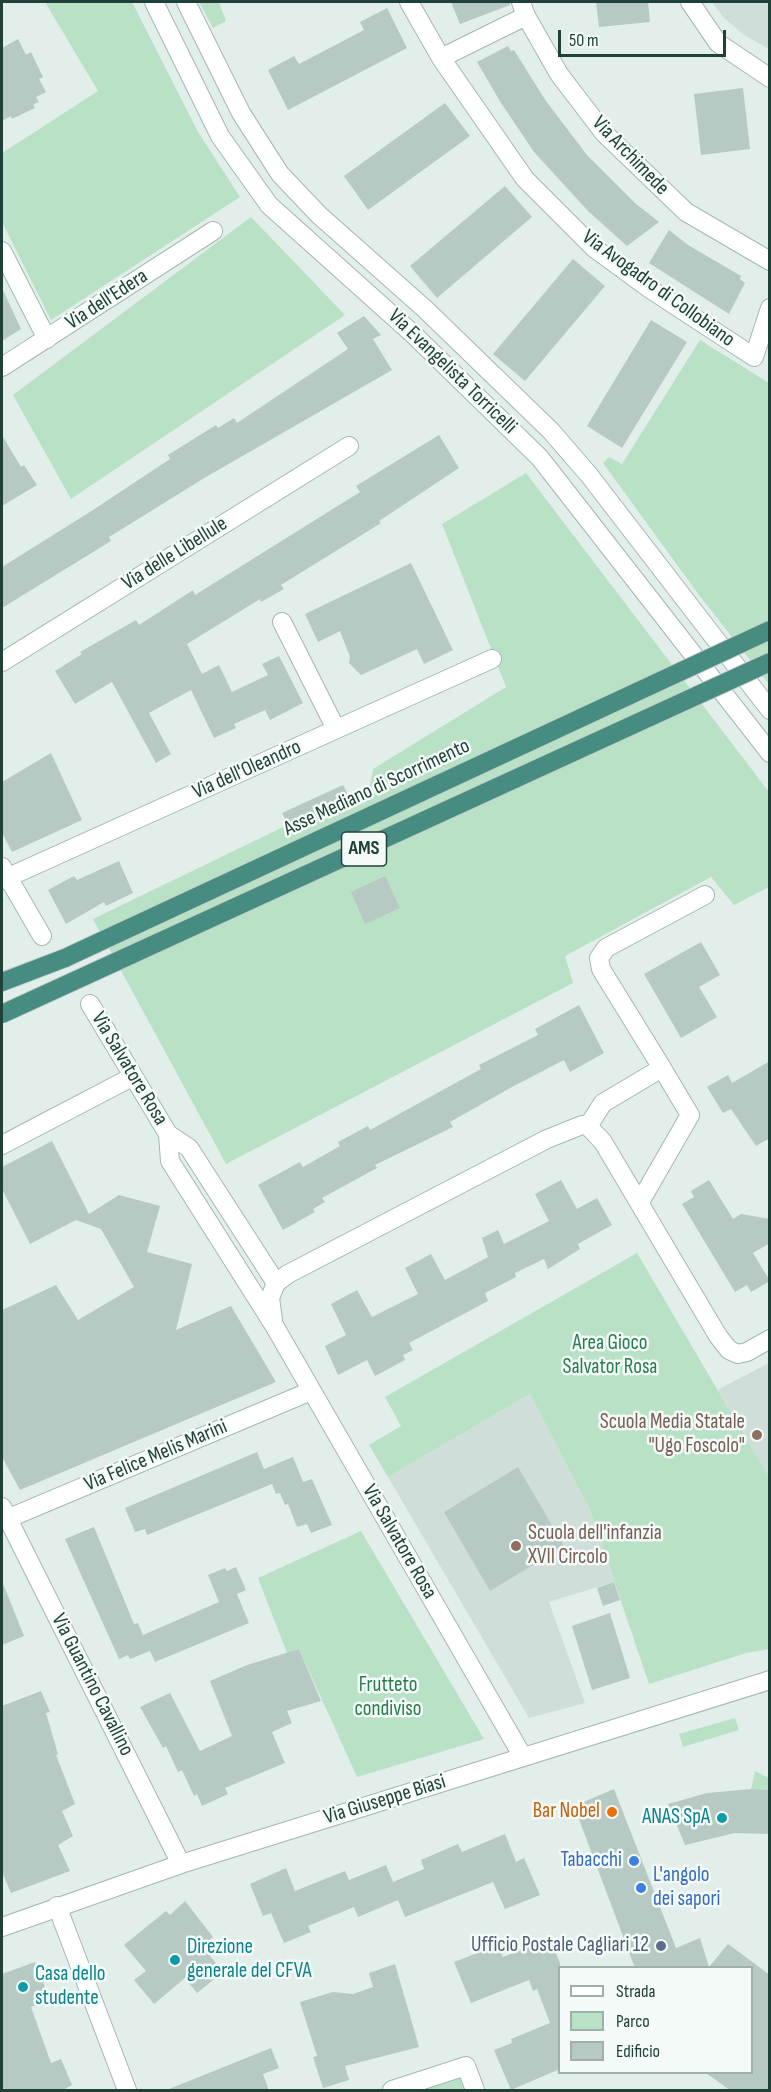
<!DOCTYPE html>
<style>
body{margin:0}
#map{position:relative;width:771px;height:2092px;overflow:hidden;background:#e2eeea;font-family:"Sofia Sans Condensed",sans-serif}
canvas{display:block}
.frame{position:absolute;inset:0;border:3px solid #20413a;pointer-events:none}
.legend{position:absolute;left:558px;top:1966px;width:195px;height:108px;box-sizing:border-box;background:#f3faf7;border:2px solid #9fb0ab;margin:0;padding:8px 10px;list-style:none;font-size:18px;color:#20413a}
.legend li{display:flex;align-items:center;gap:12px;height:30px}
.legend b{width:30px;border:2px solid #9fb0ab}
.scale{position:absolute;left:558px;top:30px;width:168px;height:27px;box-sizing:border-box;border:3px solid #20413a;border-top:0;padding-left:8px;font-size:18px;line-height:21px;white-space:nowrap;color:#20413a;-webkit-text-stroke:4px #f3faf7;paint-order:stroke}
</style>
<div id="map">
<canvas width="771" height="2092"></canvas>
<div class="frame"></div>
<ul class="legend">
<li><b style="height:8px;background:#fff"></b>Strada</li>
<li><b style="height:16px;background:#b9e1c6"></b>Parco</li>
<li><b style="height:16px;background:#b7c9c3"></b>Edificio</li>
</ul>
<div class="scale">50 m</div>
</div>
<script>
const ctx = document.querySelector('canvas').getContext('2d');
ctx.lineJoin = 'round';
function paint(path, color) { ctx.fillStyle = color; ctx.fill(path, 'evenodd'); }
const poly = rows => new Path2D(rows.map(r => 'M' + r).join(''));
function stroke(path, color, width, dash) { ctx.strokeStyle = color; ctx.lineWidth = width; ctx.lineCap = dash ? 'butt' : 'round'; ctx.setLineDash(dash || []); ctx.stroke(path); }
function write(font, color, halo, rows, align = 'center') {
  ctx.font = font + ' "Sofia Sans Condensed",sans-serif'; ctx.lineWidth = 5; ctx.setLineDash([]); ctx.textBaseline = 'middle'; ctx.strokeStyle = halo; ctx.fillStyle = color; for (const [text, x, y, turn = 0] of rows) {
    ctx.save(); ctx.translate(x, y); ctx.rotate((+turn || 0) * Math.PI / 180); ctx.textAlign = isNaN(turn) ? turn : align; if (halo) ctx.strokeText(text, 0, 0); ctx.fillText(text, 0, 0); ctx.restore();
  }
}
paint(poly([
 [712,2,769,2,769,49,744,35,724,18],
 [769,1363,769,1479,719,1392,719,1389],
 [530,1394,590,1510,614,1582,549,1602,585,1703,529,1718,388,1477]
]), '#d0ded9');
paint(poly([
 [45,2,132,2,198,132,240,197,51,320,2,222,2,153,98,91],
 [199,2,219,2,226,21,213,28],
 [251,217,345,315,71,499,13,395],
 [700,340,769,383,769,684,699,595,603,463,609,457,622,464],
 [526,473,769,792,769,887,734,905,711,877,565,956,573,983,226,1164,93,919,370,785,373,769,506,687,442,524],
 [637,1253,770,1479,769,1649,746,1653,649,1684,590,1510,530,1394,388,1477,369,1445,401,1426,385,1397],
 [361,1531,484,1739,357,1777,299,1649,287,1653,258,1578],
 [735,1718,739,1730,683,1747,679,1734],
 [755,1771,769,1778,769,1790,751,1789],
 [460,2077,464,2090,417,2090]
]), '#b9e1c6');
paint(poly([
 [451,2,510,2,510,5,460,24],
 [596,2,648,2,650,22,599,27],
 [387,8,407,48,288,110,268,70,294,56,299,64,364,30,360,22],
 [18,39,26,55,31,52,43,77,39,79,46,92,36,97,39,102,33,104,35,108,12,119,11,116,2,121,2,48],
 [508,46,511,51,514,50,546,101,587,155,635,203,659,222,627,246,588,211,534,152,501,103,477,62],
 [743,88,750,149,701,155,694,94],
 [445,103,470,136,368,210,344,176],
 [505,186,532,217,437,298,410,266],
 [669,230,688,245,741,276,740,279,745,283,729,314,649,263],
 [573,259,605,286,525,381,493,354],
 [2,288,21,329,2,341],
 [364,316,381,335,373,339,392,370,206,477,109,537,111,541,2,608,2,567,93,510,170,459,168,455,216,425,218,428,234,418,237,423,348,349,337,333],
 [651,320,687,342,622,448,587,426],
 [2,435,21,467,24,465,37,485,2,506],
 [439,435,459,468,379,521,381,523,281,585,284,589,261,602,260,599,187,644,202,674,219,665,232,692,268,675,262,664,279,656,303,703,270,720,265,710,234,724,236,728,214,738,191,690,149,713,171,754,156,763,112,682,75,704,55,671,82,654,80,652,136,620,139,625,193,590,195,595,360,492,356,486],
 [411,563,453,650,424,664,417,649,361,675,349,663,350,657,340,631,318,642,305,614],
 [51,753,82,820,12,852,2,833,2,782],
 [343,785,352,803,292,832,282,813],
 [119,861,133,893,106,906,104,902,66,924,48,890,74,876,77,880],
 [385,876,400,908,365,924,351,892],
 [701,942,720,975,699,987,717,1017,681,1038,644,974],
 [579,1005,604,1053,570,1072,564,1060,512,1087,450,1122,453,1127,375,1165,377,1168,322,1198,325,1202,313,1209,315,1212,283,1230,258,1185,300,1162,303,1167,340,1146,338,1142,368,1126,370,1130,481,1069,479,1065,538,1035,535,1029],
 [770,1061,770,1138,756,1146,731,1109,723,1113,707,1087,728,1075,732,1083],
 [52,1141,89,1214,119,1195,160,1206,147,1252,192,1264,176,1330,231,1306,276,1382,20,1490,2,1457,2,1310,56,1285,78,1320,134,1287,101,1229,76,1220,30,1244,2,1189,2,1167],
 [561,1180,577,1209,597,1198,612,1225,578,1244,580,1249,548,1269,544,1259,515,1273,516,1277,485,1293,488,1301,409,1343,413,1350,403,1355,405,1360,375,1376,367,1360,338,1375,325,1346,346,1335,331,1304,357,1290,372,1317,418,1294,405,1268,431,1254,445,1280,488,1257,482,1238,498,1230,504,1244,549,1221,535,1194],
 [709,1180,733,1219,741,1214,770,1219,770,1243,753,1253,770,1281,751,1292,747,1285,735,1292,682,1204,694,1197,691,1191],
 [257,1452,264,1469,293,1457,303,1482,312,1479,332,1525,311,1533,307,1524,297,1527,288,1504,285,1505,280,1493,276,1494,272,1484,147,1535,145,1529,135,1532,125,1508],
 [518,1467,564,1546,490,1591,444,1512],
 [94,1527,134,1624,138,1623,143,1635,219,1602,208,1575,225,1568,227,1571,236,1567,246,1590,237,1594,249,1623,155,1662,150,1651,130,1659,128,1655,119,1659,65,1539],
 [2,1581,24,1636,2,1645],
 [614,1582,620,1600,603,1606,597,1588],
 [610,1613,630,1678,592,1690,572,1626],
 [299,1649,321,1701,287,1711,292,1723,272,1732,285,1763,225,1788,228,1794,202,1806,197,1794,194,1796,182,1770,178,1772,166,1746,163,1748,140,1707,170,1693,200,1751,232,1736,210,1681,247,1665],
 [41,1691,50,1712,46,1713,58,1754,56,1755,75,1804,62,1811,73,1836,58,1845,70,1871,11,1893,2,1872,2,1706],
 [614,1789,676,1948,700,1938,709,1967,728,1944,770,1975,770,2091,731,2091,706,2073,752,2073,752,1968,635,1968,574,1806],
 [751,1789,770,1790,770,1834,735,1833,685,1845,668,1804,707,1793],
 [505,1834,516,1862,524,1858,540,1895,505,1909,493,1882,405,1917,398,1900,358,1917,354,1907,308,1926,311,1932,284,1943,271,1913,263,1916,250,1884,286,1868,295,1891,345,1871,349,1880,386,1865,393,1882,424,1869,421,1860,458,1844,462,1852],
 [185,1901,213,1937,202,1946,223,1972,197,1993,185,1978,154,2004,134,1980,146,1971,124,1945,166,1911,170,1915],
 [550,1939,560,1963,560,2069,511,2090,494,2050,512,2043,511,2039,550,2023,537,1989,533,1991,529,1980,471,2003,454,1962,498,1945,503,1957],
 [35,1962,50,2000,31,2007,51,2063,61,2059,72,2085,61,2091,2,2091,2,1974],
 [395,1964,419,2047,345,2066,349,2080,323,2088,313,2057,317,2056,300,2002,333,1992,353,1994,373,1987,369,1973],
 [271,2048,279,2068,263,2074,269,2091,164,2091]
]), '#b7c9c3');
const minor = poly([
 [409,2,441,58,525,179,594,248,650,289,754,357,770,308],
 [521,2,526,16,559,74,604,133,686,212,770,261],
 [690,2,718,43,770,78],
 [441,58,526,16],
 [2,251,47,339],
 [2,367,213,231],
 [282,622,336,729],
 [2,662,349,446],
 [2,867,42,936],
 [2,880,492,659],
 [90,1004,168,1134,189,1148,276,1283],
 [662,1068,601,969,599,958,606,948,705,895],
 [588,1126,603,1103,662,1068,690,1115,640,1202],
 [168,1134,170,1161,275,1327,523,1757],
 [2,1145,132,1077],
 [273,1320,270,1298,276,1283,288,1274,547,1139,582,1125,588,1126,603,1142,718,1336,729,1350,738,1354,747,1352,770,1339],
 [2,1507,181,1864],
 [2,1521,311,1391],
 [57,1906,127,2090],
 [2,1927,181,1864,770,1680],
 [392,2090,466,2066,475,2090]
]);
const tertiary = poly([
 [154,2,220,136,269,205,413,334,540,458,770,753],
 [186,2,241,113,280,174,319,215,425,309,551,431,589,475,770,710]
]);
const trunk = poly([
 [2,982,65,958]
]);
stroke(minor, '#a4b7b2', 20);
stroke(tertiary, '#a4b7b2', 20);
stroke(trunk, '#c1cac8', 20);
stroke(minor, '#fff', 18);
stroke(tertiary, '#fff', 18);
stroke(trunk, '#468c80', 18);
const trunkBridge = poly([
 [65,958,770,630],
 [2,1014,770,662]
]);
stroke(trunkBridge, '#c1cac8', 20, []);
stroke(trunkBridge, '#468c80', 18);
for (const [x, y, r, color] of [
 [757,1435,6,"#8d6e63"],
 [516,1546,6,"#8d6e63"],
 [612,1812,6,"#e8710a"],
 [722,1818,6,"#0f9aa8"],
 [634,1861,6,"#3f7fe0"],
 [641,1888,6,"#3f7fe0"],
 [661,1946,6,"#5c6f8a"],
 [175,1960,6,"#0f9aa8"],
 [23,1987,6,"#0f9aa8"]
]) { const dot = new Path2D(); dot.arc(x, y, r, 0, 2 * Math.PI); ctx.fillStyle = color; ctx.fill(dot); stroke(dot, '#f3faf7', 2); }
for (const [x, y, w] of [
 [364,849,45]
]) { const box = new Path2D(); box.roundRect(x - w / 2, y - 17, w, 34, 4.5); ctx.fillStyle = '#f3faf7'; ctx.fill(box); stroke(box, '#20413a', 1.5); }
write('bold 20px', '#20413a', null, [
 ["AMS",364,849]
]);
write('21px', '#20413a', '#f3faf7', [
 ["Via Archimede",630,156,46],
 ["Via Avogadro di Collobiano",658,289,36],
 ["Via dell'Edera",107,300,-33],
 ["Via Evangelista Torricelli",452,372,44],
 ["Via delle Libellule",175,554,-32],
 ["Via dell'Oleandro",247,770,-24],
 ["Asse Mediano di Scorrimento",377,788,-25],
 ["Via Salvatore Rosa",129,1069,59],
 ["Via Felice Melis Marini",156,1456,-23],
 ["Via Salvatore Rosa",399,1542,60],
 ["Via Guantino Cavallino",92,1685,63],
 ["Via Giuseppe Biasi",385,1800,-17]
]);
write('21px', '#267d4d', '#f3faf7', [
 ["Area Gioco",610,1344],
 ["Salvator Rosa",610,1368],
 ["Frutteto",388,1686],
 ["condiviso",388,1710]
]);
write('21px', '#785e54', '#f3faf7', [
 ["Scuola Media Statale",745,1423],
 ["\"Ugo Foscolo\"",745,1447],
 ["Scuola dell'infanzia",528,1534,"left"],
 ["XVII Circolo",528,1558,"left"]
], 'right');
write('21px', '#c56008', '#f3faf7', [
 ["Bar Nobel",600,1812]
], 'right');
write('21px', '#0d838f', '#f3faf7', [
 ["ANAS SpA",710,1818,"right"],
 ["Direzione",187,1948],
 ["generale del CFVA",187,1972],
 ["Casa dello",35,1975],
 ["studente",35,1999]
], 'left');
write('21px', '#366cbe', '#f3faf7', [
 ["Tabacchi",622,1861],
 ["L'angolo",653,1876,"left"],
 ["dei sapori",653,1900,"left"]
], 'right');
write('21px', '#4e5e75', '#f3faf7', [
 ["Ufficio Postale Cagliari 12",649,1946]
], 'right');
</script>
